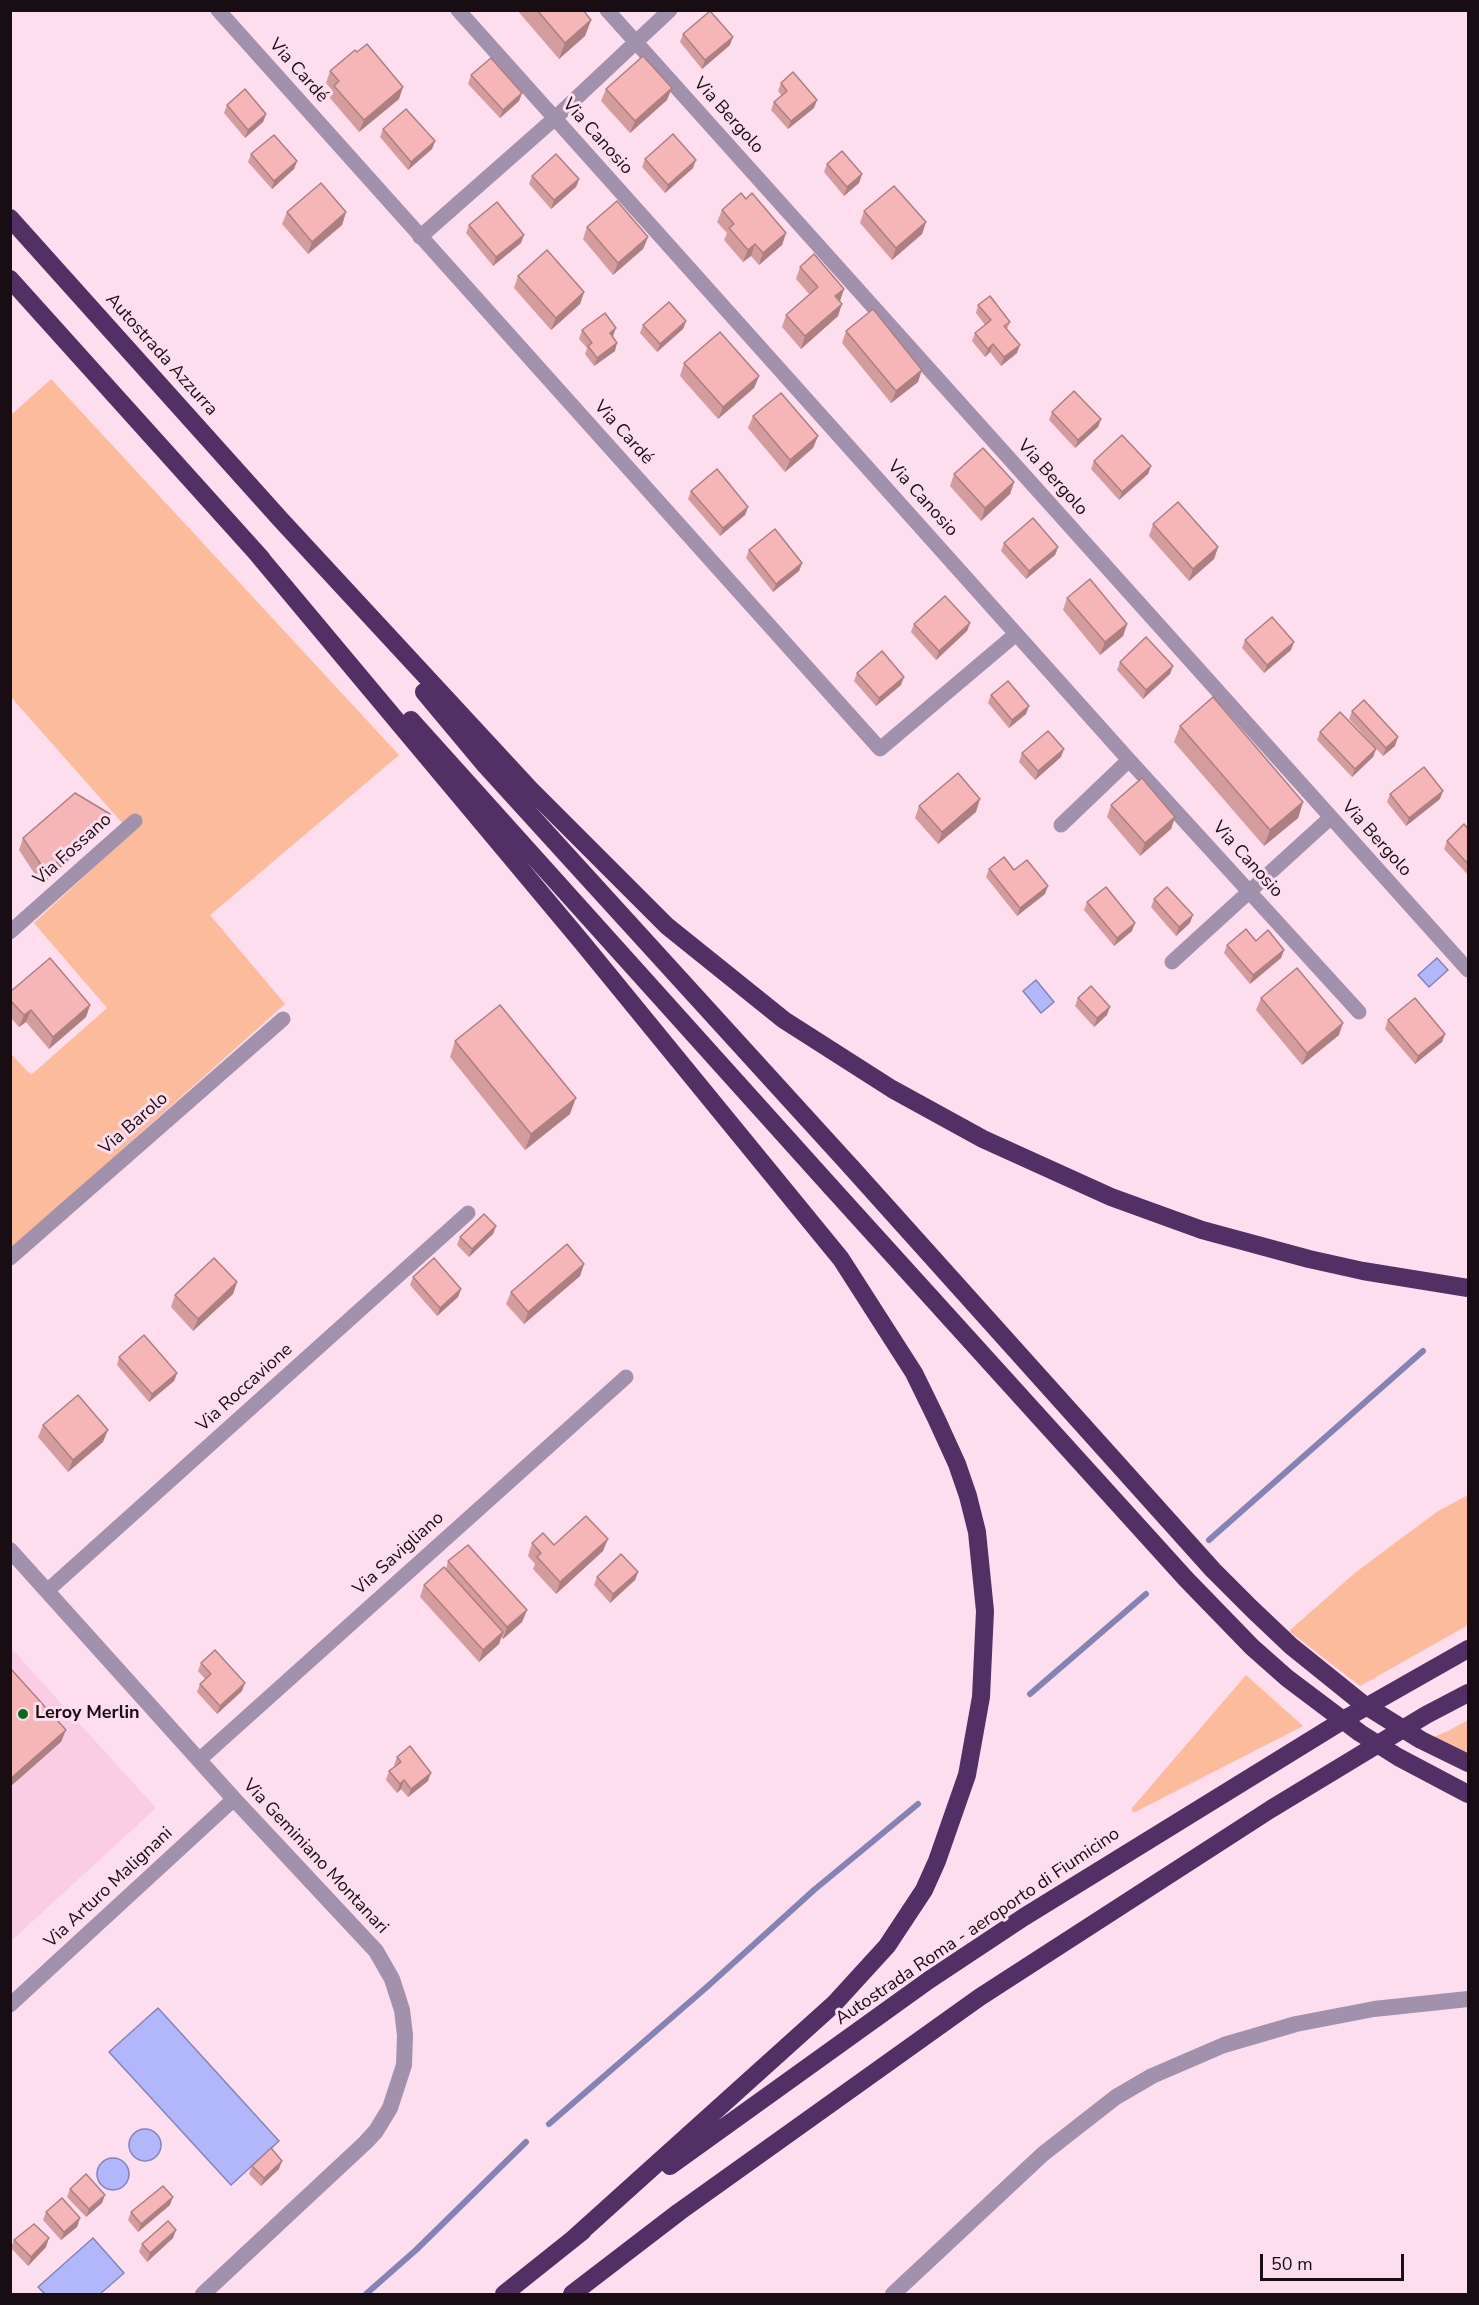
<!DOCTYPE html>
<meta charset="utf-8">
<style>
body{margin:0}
#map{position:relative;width:1479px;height:2305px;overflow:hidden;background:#fcdeee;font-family:"Nunito Sans",sans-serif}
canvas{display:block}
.frame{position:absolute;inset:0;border:12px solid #190d14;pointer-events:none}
.scale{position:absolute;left:1260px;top:2254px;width:144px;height:27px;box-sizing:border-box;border:3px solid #190d14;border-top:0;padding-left:8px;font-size:18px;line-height:21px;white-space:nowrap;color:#190d14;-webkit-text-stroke:4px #fcdeee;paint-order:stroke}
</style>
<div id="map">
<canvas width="1479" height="2305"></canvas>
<div class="frame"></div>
<div class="scale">50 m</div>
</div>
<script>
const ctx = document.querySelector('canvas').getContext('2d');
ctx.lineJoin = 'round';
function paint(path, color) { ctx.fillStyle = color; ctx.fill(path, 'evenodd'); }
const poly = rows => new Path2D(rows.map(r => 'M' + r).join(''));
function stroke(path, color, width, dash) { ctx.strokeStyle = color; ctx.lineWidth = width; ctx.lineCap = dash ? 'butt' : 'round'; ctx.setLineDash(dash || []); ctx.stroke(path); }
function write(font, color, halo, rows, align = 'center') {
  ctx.font = font + ' "Nunito Sans",sans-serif'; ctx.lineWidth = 6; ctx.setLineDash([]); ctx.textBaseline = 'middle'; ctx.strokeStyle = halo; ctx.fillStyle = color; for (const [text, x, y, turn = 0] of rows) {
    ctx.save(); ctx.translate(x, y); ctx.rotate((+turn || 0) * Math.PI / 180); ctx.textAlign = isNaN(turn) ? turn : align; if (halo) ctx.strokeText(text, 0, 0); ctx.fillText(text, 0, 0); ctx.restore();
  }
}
paint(poly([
 [10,1647,156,1808,11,1941,10,1941]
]), '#facde5');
paint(poly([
 [51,379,399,755,210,915,285,1004,11,1249,11,1054,31,1075,107,1008,34,923,131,833,11,697,10,416],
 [1468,1495,1468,1625,1360,1686,1289,1631,1356,1572,1438,1511],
 [1246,1675,1303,1726,1133,1813,1132,1808],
 [1468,1720,1468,1753,1434,1737,1448,1731]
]), '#fcbc9b');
const water = poly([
 [1437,958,1448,970,1429,987,1418,975,1437,958],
 [1036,980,1054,1002,1041,1013,1023,991,1036,980],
 [158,2008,279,2141,231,2185,109,2052,158,2008],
 '129 2145a16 16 0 1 1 32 0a16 16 0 1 1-32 0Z',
 '97 2174a16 16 0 1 1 32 0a16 16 0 1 1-32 0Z',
 [93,2238,124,2273,100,2294,45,2294,38,2287,93,2238]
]);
paint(water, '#b1b7fa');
stroke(water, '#8384b5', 1.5);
stroke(poly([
 [1209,1540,1423,1351],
 [1030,1694,1146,1594],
 [549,2124,708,1986,814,1890,918,1804],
 [366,2294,416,2250,526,2142]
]), '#8384b5', 6);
stroke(poly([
 [218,10,880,749,1016,634],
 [458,10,1129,760,1359,1012],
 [607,10,1468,970],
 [420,237,554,119,670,10],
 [1061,825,1129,760],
 [10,932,135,821],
 [1172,962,1330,818],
 [10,1258,283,1019],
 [47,1591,468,1213],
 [199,1760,626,1377],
 [10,2005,234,1799]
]), '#a191ac', 15);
stroke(poly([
 [10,1550,234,1799,376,1951,392,1979,402,2010,405,2035,404,2065,390,2108,376,2131,366,2142,203,2294],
 [893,2294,1043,2154,1116,2097,1152,2076,1224,2045,1296,2024,1374,2009,1468,1999]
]), '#a191ac', 16);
stroke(poly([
 [10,218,281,520,530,789,667,926,784,1020,892,1089,983,1139,1111,1197,1202,1230,1309,1259,1363,1271,1468,1288],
 [10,279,262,559],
 [254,550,581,941,841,1259,914,1373,936,1418,957,1464,968,1496,977,1532,985,1611,981,1697,967,1775,937,1861,924,1890,887,1946,834,2004,573,2239],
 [424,692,485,765,852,1168],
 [411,720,831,1187],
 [670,2166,929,1980,1024,1917,1350,1716,1468,1649],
 [504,2294,583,2231],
 [572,2294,679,2212,980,1997,1271,1809,1426,1715,1468,1693]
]), '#523065', 18);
stroke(poly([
 [852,1168,1213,1570,1251,1608,1291,1646,1363,1704,1421,1740,1468,1763],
 [831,1187,1186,1579,1252,1647,1287,1678,1360,1733,1398,1757,1468,1794]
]), '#523065', 18);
paint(poly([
 [517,10,583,10,591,20,585,36,559,59],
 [683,34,730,45,702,69,680,42],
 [357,52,399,99,359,132,330,98,332,90,326,83,330,71],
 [471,75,522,93,519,101,500,118,468,84],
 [781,83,814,108,788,129,771,110,774,102,782,96,778,91],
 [606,89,667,100,630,133,601,101],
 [227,105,266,114,263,122,245,138,224,113],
 [383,129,435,141,432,149,408,170,380,137],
 [251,154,297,161,294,169,272,189,248,162],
 [645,159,693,168,665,193,642,167],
 [827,164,862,174,859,183,844,196,824,172],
 [532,176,579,179,576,187,551,209,529,184],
 [746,199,786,233,782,245,759,265,751,256,743,262,724,240,727,233,717,222,722,210],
 [864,211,926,222,922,234,892,260,860,223],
 [287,212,346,212,342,225,308,254,282,224],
 [469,225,521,243,493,266,466,233],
 [587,227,648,237,643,249,613,275,583,239],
 [800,267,839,301,838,316,801,349,782,327,786,315,810,295,796,279],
 [518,276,584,292,580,304,551,330,514,288],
 [978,305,1010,322,1007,329,1017,353,1001,366,990,352,985,357,972,341,975,333,985,325,976,313],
 [686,321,683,329,657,352,640,333,643,325],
 [582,330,613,336,615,351,594,366,585,354,587,348,579,339],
 [846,331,918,382,891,403,842,343],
 [684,363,759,376,754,388,718,419,680,376],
 [1052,412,1101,419,1098,427,1075,448,1049,420],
 [753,416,818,436,813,448,785,472,748,428],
 [1094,461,1151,466,1148,474,1119,500,1091,469],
 [954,474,1014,482,1010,494,981,521,950,486],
 [691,491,748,507,745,515,720,536,688,499],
 [1153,524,1218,547,1214,559,1189,581,1149,536],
 [1004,543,1058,547,1055,555,1026,579,1001,551],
 [749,550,802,563,799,571,773,592,746,558],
 [1067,598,1127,624,1123,636,1100,655,1063,610],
 [970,623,967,631,936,660,911,632,914,624],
 [1245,640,1291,650,1264,673,1242,648],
 [1120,662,1173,666,1170,674,1143,699,1117,670],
 [857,673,901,685,876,706,854,681],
 [991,695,1026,714,1009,728,988,703],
 [1352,711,1395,746,1383,756,1349,719],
 [1180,726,1303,802,1298,818,1264,846,1174,742],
 [1320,732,1376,749,1373,757,1352,777,1317,740],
 [1022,753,1061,757,1035,780,1019,762],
 [1390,794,1440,799,1406,826,1387,802],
 [1111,805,1175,817,1171,829,1140,856,1107,817],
 [919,806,976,812,938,844,915,818],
 [110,814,105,826,42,885,19,850,23,838],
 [1468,829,1468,875,1444,849,1447,841],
 [989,869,1014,870,1045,894,1017,916,986,877],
 [1154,899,1190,923,1176,936,1151,907],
 [1087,902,1132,931,1114,946,1084,910],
 [1256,941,1284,950,1281,958,1250,984,1224,953,1227,945],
 [10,992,90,1005,86,1017,49,1049,26,1022,19,1027,10,1017],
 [1078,998,1107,1015,1094,1027,1075,1006],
 [1261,998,1339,1035,1302,1065,1256,1010],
 [1388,1020,1445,1034,1442,1042,1415,1064,1385,1029],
 [455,1041,570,1114,525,1150,450,1057],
 [496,1226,493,1234,469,1257,457,1245,460,1237],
 [584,1264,580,1276,524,1324,506,1304,511,1292],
 [413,1277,461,1289,458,1297,437,1316,410,1285],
 [237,1282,233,1294,193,1331,171,1307,175,1295],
 [119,1357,177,1373,174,1381,149,1402,117,1365],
 [43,1425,103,1442,68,1472,38,1437],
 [532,1543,554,1545,603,1551,556,1594,533,1569,535,1564,528,1556],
 [448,1561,527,1610,522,1622,503,1639,501,1637,499,1644,479,1662,420,1597,424,1585,446,1569],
 [638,1572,635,1580,610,1603,594,1585,597,1577],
 [201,1663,242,1691,217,1714,197,1692,200,1684,205,1679,198,1671],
 [397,1757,428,1781,408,1797,401,1789,397,1793,386,1780,389,1771,395,1767,394,1765],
 [252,2166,279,2169,261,2186,249,2174],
 [70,2189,102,2203,86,2217,67,2197],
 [170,2205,138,2232,128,2220,131,2212],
 [46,2212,77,2227,61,2240,43,2220],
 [173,2238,147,2262,139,2252,142,2244],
 [14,2240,46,2247,28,2266,11,2248]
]), '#d49c9d');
paint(poly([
 [591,20,585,36,559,59,565,43],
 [733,37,730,45,702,69,705,60],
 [403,87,399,99,359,132,364,120],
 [672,88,667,100,630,133,635,121],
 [522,93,519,101,500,118,503,110],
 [817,100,814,108,788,129,791,121],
 [266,114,263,122,245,138,248,130],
 [435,141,432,149,408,170,411,162],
 [696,160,693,168,665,193,668,185],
 [297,161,294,169,272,189,274,181],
 [862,174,859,183,844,196,847,187],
 [579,179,576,187,551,209,554,200],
 [346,212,342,225,308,254,312,242],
 [926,222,922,234,892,260,896,248],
 [786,233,782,245,759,265,763,253],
 [524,235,521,243,493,266,496,257],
 [648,237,643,249,613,275,618,263],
 [755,244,751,256,743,262,748,250],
 [844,289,840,301,831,309,835,296],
 [584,292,580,304,551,330,556,318],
 [842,304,838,316,801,349,805,336],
 [686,321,683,329,657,352,660,344],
 [616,328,613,336,607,341,610,333],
 [617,343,615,351,594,366,597,358],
 [993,344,990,352,985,357,988,349],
 [1020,345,1017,353,1001,366,1004,357],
 [922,370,918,382,891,403,896,391],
 [759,376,754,388,718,419,723,407],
 [1101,419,1098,427,1075,448,1078,440],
 [818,436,813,448,785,472,790,460],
 [1151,466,1148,474,1119,500,1122,492],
 [1014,482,1010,494,981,521,985,508],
 [748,507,745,515,720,536,723,528],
 [1058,547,1055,555,1026,579,1029,571],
 [1218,547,1214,559,1189,581,1193,569],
 [802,563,799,571,773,592,776,584],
 [970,623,967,631,936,660,939,651],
 [1127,624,1123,636,1100,655,1105,642],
 [1294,642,1291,650,1264,673,1267,665],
 [1173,666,1170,674,1143,699,1146,690],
 [904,677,901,685,876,706,879,698],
 [1029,706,1026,714,1009,728,1012,720],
 [1398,737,1395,746,1383,756,1386,748],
 [1064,749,1061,757,1035,780,1038,771],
 [1376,749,1373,757,1352,777,1355,769],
 [1443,791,1440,799,1406,826,1409,818],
 [980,799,976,812,938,844,942,832],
 [1303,802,1298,818,1264,846,1270,830],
 [110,814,105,826,42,885,46,872],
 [1175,817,1171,829,1140,856,1145,843],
 [1048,886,1045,894,1017,916,1020,908],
 [1193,915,1190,923,1176,936,1179,927],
 [1135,923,1132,931,1114,946,1117,938],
 [1284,950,1281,958,1250,984,1253,975],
 [90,1005,86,1017,49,1049,53,1037],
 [1110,1007,1107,1015,1094,1027,1097,1018],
 [31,1010,26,1022,19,1027,24,1015],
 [1343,1023,1339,1035,1302,1065,1307,1053],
 [1445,1034,1442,1042,1415,1064,1418,1056],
 [576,1098,570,1114,525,1150,531,1134],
 [496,1226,493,1234,469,1257,472,1249],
 [584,1264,580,1276,524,1324,528,1312],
 [237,1282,233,1294,193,1331,198,1319],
 [461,1289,458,1297,437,1316,440,1308],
 [177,1373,174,1381,149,1402,152,1394],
 [108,1430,103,1442,68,1472,73,1460],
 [608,1539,603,1551,556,1594,560,1582],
 [638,1572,635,1580,610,1603,613,1594],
 [527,1610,522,1622,503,1639,507,1627],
 [503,1632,499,1644,479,1662,483,1650],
 [245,1683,242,1691,217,1714,220,1706],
 [66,1730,61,1742,10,1787,10,1779],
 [431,1773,428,1781,408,1797,411,1789],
 [404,1780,401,1789,397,1793,400,1784],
 [282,2161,279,2169,261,2186,264,2178],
 [105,2195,102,2203,86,2217,89,2209],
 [173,2197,170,2205,138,2232,141,2224],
 [80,2218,77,2227,61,2240,64,2232],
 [176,2230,173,2238,147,2262,150,2253],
 [49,2238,46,2247,28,2266,31,2257]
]), '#ac7f80');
const building = poly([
 [537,10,583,10,591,20,565,43,537,10],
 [710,11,733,37,705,60,683,34,710,11],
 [367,44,403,87,364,120,334,86,339,81,330,71,355,50,357,52,367,44],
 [643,56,672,88,635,121,606,89,643,56],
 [491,58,522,93,503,110,471,75,491,58],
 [793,72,817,100,791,121,774,102,787,91,781,83,793,72],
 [245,89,266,114,248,130,227,105,245,89],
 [406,109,435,141,411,162,383,129,406,109],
 [673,134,696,160,668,185,645,159,673,134],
 [274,135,297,161,274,181,251,154,274,135],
 [842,151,862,174,847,187,827,164,842,151],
 [556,154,579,179,554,200,532,176,556,154],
 [321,183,346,212,312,242,287,212,321,183],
 [894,186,926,222,896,248,864,211,894,186],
 [741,193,746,199,752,193,786,233,763,253,755,244,748,250,729,228,734,224,722,210,741,193],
 [617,201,648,237,618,263,587,227,617,201],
 [497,202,524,235,496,257,469,225,497,202],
 [547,250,584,292,556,318,518,276,547,250],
 [814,254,844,289,835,296,842,304,805,336,786,315,818,287,800,267,814,254],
 [990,296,1010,322,1004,326,1020,345,1004,357,993,344,988,349,975,333,991,320,978,305,990,296],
 [669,302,686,321,660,344,643,325,669,302],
 [873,309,922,370,896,391,846,331,873,309],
 [605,313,616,328,610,333,617,343,597,358,588,346,592,343,582,330,605,313],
 [720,332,759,376,723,407,684,363,720,332],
 [1074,391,1101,419,1078,440,1052,412,1074,391],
 [781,393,818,436,790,460,753,416,781,393],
 [1122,435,1151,466,1122,492,1094,461,1122,435],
 [983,448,1014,482,985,508,954,474,983,448],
 [717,469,748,507,723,528,691,491,717,469],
 [1178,502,1218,547,1193,569,1153,524,1178,502],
 [1033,518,1058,547,1029,571,1004,543,1033,518],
 [775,529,802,563,776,584,749,550,775,529],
 [1090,579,1127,624,1105,642,1067,598,1090,579],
 [945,596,970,623,939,651,914,624,945,596],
 [1272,617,1294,642,1267,665,1245,640,1272,617],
 [1146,637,1173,666,1146,690,1120,662,1146,637],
 [882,651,904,677,879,698,857,673,882,651],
 [1008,681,1029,706,1012,720,991,695,1008,681],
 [1213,697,1303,802,1270,830,1180,726,1213,697],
 [1364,700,1398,737,1386,748,1352,711,1364,700],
 [1340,712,1376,749,1355,769,1320,732,1340,712],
 [1048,731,1064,749,1038,771,1022,753,1048,731],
 [1424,767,1443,791,1409,818,1390,794,1424,767],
 [958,773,980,799,942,832,919,806,958,773],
 [1142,778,1175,817,1145,843,1111,805,1142,778],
 [75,793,110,814,46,872,23,838,75,793],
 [1464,824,1468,829,1468,864,1447,841,1464,824],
 [1004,857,1014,870,1027,860,1048,886,1020,908,989,869,1004,857],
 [1106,887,1135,923,1117,938,1087,902,1106,887],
 [1167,887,1193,915,1179,927,1154,899,1167,887],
 [1246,929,1256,941,1268,930,1284,950,1253,975,1227,945,1246,929],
 [50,958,90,1005,53,1037,31,1010,24,1015,10,1000,10,992,50,958],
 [1297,968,1343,1023,1307,1053,1261,998,1297,968],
 [1091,986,1110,1007,1097,1018,1078,998,1091,986],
 [1415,998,1445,1034,1418,1056,1388,1020,1415,998],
 [500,1005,576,1098,531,1134,455,1041,500,1005],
 [484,1214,496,1226,472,1249,460,1237,484,1214],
 [567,1244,584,1264,528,1312,511,1292,567,1244],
 [214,1258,237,1282,198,1319,175,1295,214,1258],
 [434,1258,461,1289,440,1308,413,1277,434,1258],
 [144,1335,177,1373,152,1394,119,1357,144,1335],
 [78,1395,108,1430,73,1460,43,1425,78,1395],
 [586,1516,608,1539,560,1582,537,1557,541,1553,532,1543,543,1533,554,1545,586,1516],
 [468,1545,527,1610,507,1627,448,1561,468,1545],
 [621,1554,638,1572,613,1594,597,1577,621,1554],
 [444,1567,503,1632,483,1650,424,1585,444,1567],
 [215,1650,245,1683,220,1706,200,1684,211,1674,201,1663,215,1650],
 [10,1668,66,1730,10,1779,10,1668],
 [410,1746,431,1773,411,1789,404,1780,400,1784,389,1771,401,1762,397,1757,410,1746],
 [271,2148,282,2161,264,2178,252,2166,271,2148],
 [86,2174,105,2195,89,2209,70,2189,86,2174],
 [163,2186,173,2197,141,2224,131,2212,163,2186],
 [62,2198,80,2218,64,2232,46,2212,62,2198],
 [168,2221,176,2230,150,2253,142,2244,168,2221],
 [34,2224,49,2238,31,2257,14,2240,34,2224]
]);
paint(building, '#f6b5b7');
stroke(building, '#ac7f80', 1.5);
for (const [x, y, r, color] of [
 [23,1714,6,"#036e1d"]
]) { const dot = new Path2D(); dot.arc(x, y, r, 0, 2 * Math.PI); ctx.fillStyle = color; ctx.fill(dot); stroke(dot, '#fcdeee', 2); }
write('18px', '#190d14', '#fcdeee', [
 ["Via Cardé",298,71,48],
 ["Via Bergolo",728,116,48],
 ["Via Canosio",597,137,48],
 ["Autostrada Azzurra",161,355,48],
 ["Via Cardé",623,433,48],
 ["Via Bergolo",1052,478,48],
 ["Via Canosio",922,499,48],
 ["Via Bergolo",1376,839,48],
 ["Via Fossano",73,850,-42],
 ["Via Canosio",1247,860,48],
 ["Via Barolo",134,1124,-41],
 ["Via Roccavione",245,1388,-42],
 ["Via Savigliano",399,1554,-42],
 ["Via Geminiano Montanari",315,1857,47],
 ["Via Arturo Malignani",109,1888,-43],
 ["Autostrada Roma - aeroporto di Fiumicino",978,1927,-34]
]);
write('bold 18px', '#190d14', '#fcdeee', [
 ["Leroy Merlin",35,1714]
], 'left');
</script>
